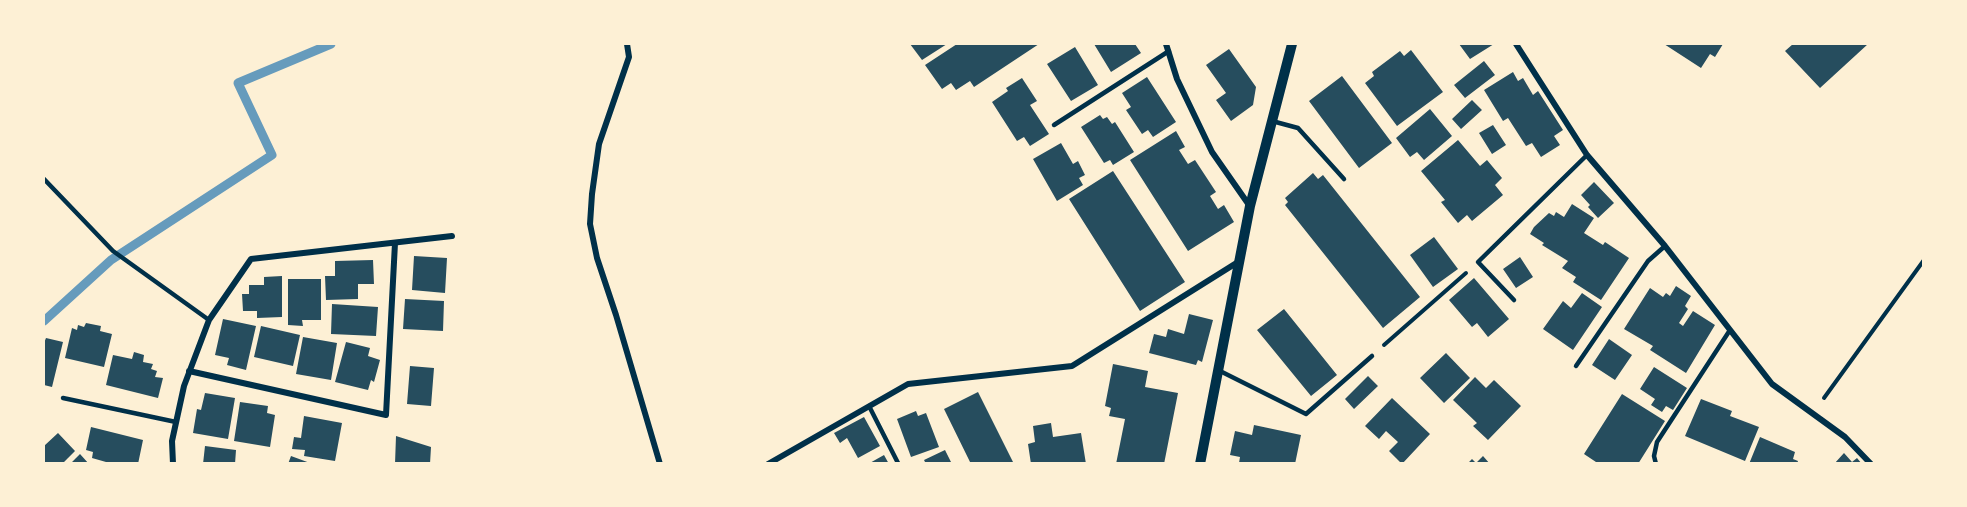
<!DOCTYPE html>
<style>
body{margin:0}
#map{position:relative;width:1967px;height:507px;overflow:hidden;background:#fdf0d5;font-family:Manrope,sans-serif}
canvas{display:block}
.frame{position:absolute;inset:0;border:45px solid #fdf0d5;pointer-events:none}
</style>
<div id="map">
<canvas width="1967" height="507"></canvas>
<div class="frame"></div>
</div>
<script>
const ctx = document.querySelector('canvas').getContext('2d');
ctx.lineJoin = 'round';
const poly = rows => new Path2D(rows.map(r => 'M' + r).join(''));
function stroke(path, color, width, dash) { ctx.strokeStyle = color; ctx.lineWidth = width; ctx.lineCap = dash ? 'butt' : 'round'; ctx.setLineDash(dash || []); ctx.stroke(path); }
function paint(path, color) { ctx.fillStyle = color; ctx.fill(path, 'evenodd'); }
stroke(poly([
 [44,321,111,260,272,155,238,83,331,44]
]), '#669bbc', 9);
paint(poly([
 [910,44,947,44,922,60],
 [957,44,1039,44,974,87,970,81,956,90,951,83,942,89,925,65],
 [1094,44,1135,44,1141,53,1111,72],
 [1459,44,1494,44,1470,59],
 [1664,44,1723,44,1715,57,1710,54,1701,68],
 [1793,44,1868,44,1820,88,1785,51],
 [1075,47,1098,85,1071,101,1047,64],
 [1229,49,1256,87,1253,105,1231,121,1216,100,1226,93,1206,65],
 [1411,50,1443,92,1397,126,1365,83,1374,76,1372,72,1400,51,1404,56],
 [1484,61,1495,75,1465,98,1454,85],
 [1513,72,1518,81,1523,78,1533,95,1538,91,1563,130,1554,136,1560,145,1541,157,1532,143,1526,146,1508,118,1503,121,1484,90],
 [1342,76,1392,143,1359,168,1309,101],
 [1147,77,1176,122,1153,137,1148,130,1142,134,1126,110,1131,107,1122,93],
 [1022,78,1037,101,1030,105,1049,134,1030,146,1024,137,1017,141,992,102,1008,91,1006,88],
 [1472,100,1482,110,1461,129,1452,119],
 [1430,109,1452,136,1424,160,1417,152,1410,157,1396,138],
 [1100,115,1103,119,1107,117,1112,124,1115,122,1134,152,1113,165,1110,160,1104,163,1081,127],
 [1493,125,1506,145,1492,154,1479,133],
 [1176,131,1185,147,1179,150,1188,164,1195,160,1216,192,1210,196,1218,209,1224,205,1234,222,1188,251,1130,160],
 [1458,140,1480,166,1487,160,1502,178,1495,185,1503,195,1472,221,1467,215,1458,223,1441,202,1445,200,1421,171],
 [1061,143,1073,164,1078,161,1085,175,1079,178,1083,185,1057,201,1033,159],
 [1113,171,1185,282,1140,311,1069,199],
 [1313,173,1318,179,1323,175,1420,297,1383,328,1285,205,1288,202,1285,198],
 [1594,182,1614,203,1598,218,1588,207,1590,205,1581,195],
 [1572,204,1594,218,1584,233,1603,245,1605,242,1629,258,1601,300,1573,282,1576,277,1562,268,1568,261,1542,245,1544,243,1530,234,1534,227,1549,213,1554,216,1556,212,1564,217],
 [1434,237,1458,269,1433,287,1410,255],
 [414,256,447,258,445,293,412,290],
 [1520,257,1533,277,1516,288,1503,269],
 [373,260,374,284,358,284,358,299,326,300,325,276,335,276,335,261],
 [282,276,282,317,257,318,257,311,243,311,242,294,249,294,249,285,264,285,264,277],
 [1474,278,1509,319,1488,337,1477,323,1472,327,1449,300],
 [288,279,321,279,321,320,302,320,303,326,288,325],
 [1676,286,1691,296,1685,306,1688,309,1679,323,1683,326,1693,311,1715,325,1686,373,1650,350,1653,346,1624,329,1650,288,1663,297,1666,293,1670,296],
 [1582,293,1602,307,1573,350,1543,329,1563,301,1571,308],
 [405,299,444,301,443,331,403,329],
 [332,304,378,307,376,336,331,334],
 [1284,309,1337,375,1311,396,1257,330],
 [1189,314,1213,320,1202,362,1198,360,1196,365,1149,353,1154,334,1166,337,1168,329,1184,334],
 [223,319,256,326,246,370,227,365,229,358,215,355],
 [86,323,101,326,100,331,112,334,104,367,65,358,72,328,77,330,78,325,84,327],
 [261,326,300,335,293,366,254,357],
 [303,337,337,343,331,380,296,374],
 [46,338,63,342,52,387,44,385,44,343],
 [1609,339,1632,355,1615,380,1592,365],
 [346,342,370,348,368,356,380,360,374,382,371,380,368,390,335,382],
 [134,352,144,355,143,362,153,364,151,369,157,371,155,377,163,378,158,398,106,385,113,355,132,359],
 [1446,353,1470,378,1444,403,1420,378],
 [1113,364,1148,371,1145,387,1178,393,1164,464,1116,464,1125,419,1109,416,1111,408,1105,406],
 [410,366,434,368,431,406,407,404],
 [1654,367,1687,388,1673,410,1666,406,1662,412,1651,405,1655,399,1640,389],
 [1368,376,1378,386,1354,409,1345,399],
 [1475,377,1486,388,1494,380,1521,406,1488,440,1473,426,1477,423,1453,400],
 [978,392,1014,464,971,464,944,409],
 [205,393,235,398,228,439,193,433,197,409,201,410],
 [1622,394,1665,421,1638,464,1599,464,1584,454],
 [1392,398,1430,434,1402,464,1389,451,1398,442,1386,431,1379,439,1365,426],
 [1701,399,1732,411,1730,416,1759,427,1745,461,1685,436],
 [240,402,268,406,267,413,275,415,270,447,234,441],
 [916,411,918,416,926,413,939,447,911,457,897,419],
 [304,416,342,423,335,461,304,456,305,450,292,449,294,437,301,438],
 [864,417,880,446,858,458,847,438,840,443,834,433],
 [1051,423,1053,437,1081,433,1086,464,1031,464,1028,444,1035,442,1033,426],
 [1254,425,1301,435,1295,464,1243,464,1239,463,1240,457,1230,455,1235,431,1252,435],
 [91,427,143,440,138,464,113,464,92,458,93,452,86,450],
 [58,433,75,451,62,464,44,464,44,446],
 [396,436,431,447,430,464,395,464],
 [1760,437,1795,452,1793,459,1798,461,1797,464,1749,464],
 [205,446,236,450,235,464,203,464],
 [945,450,952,464,926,464,924,460],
 [1844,453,1852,462,1857,458,1862,464,1834,464],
 [80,454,89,464,70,464],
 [884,455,889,464,868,464],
 [291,456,310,463,310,464,288,464],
 [1483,456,1490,464,1467,464,1472,459,1476,463]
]), '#264d5e');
stroke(poly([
 [1384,345,1466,273],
 [1824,398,1924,260]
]), '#003049', 4);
stroke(poly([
 [1272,121,1298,128,1344,179],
 [1054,125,1169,51],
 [44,179,113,251,209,320],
 [1514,300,1478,262,1587,155],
 [1576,366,1648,261,1665,246],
 [1220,371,1306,414,1372,356],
 [63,398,176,422],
 [869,406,898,463],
 [1656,464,1654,456,1657,442,1730,330]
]), '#003049', 4.5);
stroke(poly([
 [627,44,629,57,599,144,592,194,590,224,597,258,616,315,660,464],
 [1166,44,1177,79,1212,152,1249,205],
 [1516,44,1587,155,1665,246,1772,384,1845,437,1871,464],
 [189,371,386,415,395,243],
 [173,464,172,441,184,386,209,320,251,259,452,236],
 [768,464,908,384,1072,366,1238,262]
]), '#003049', 6);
stroke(poly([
 [1200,464,1250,206,1292,44]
]), '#003049', 10);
</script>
